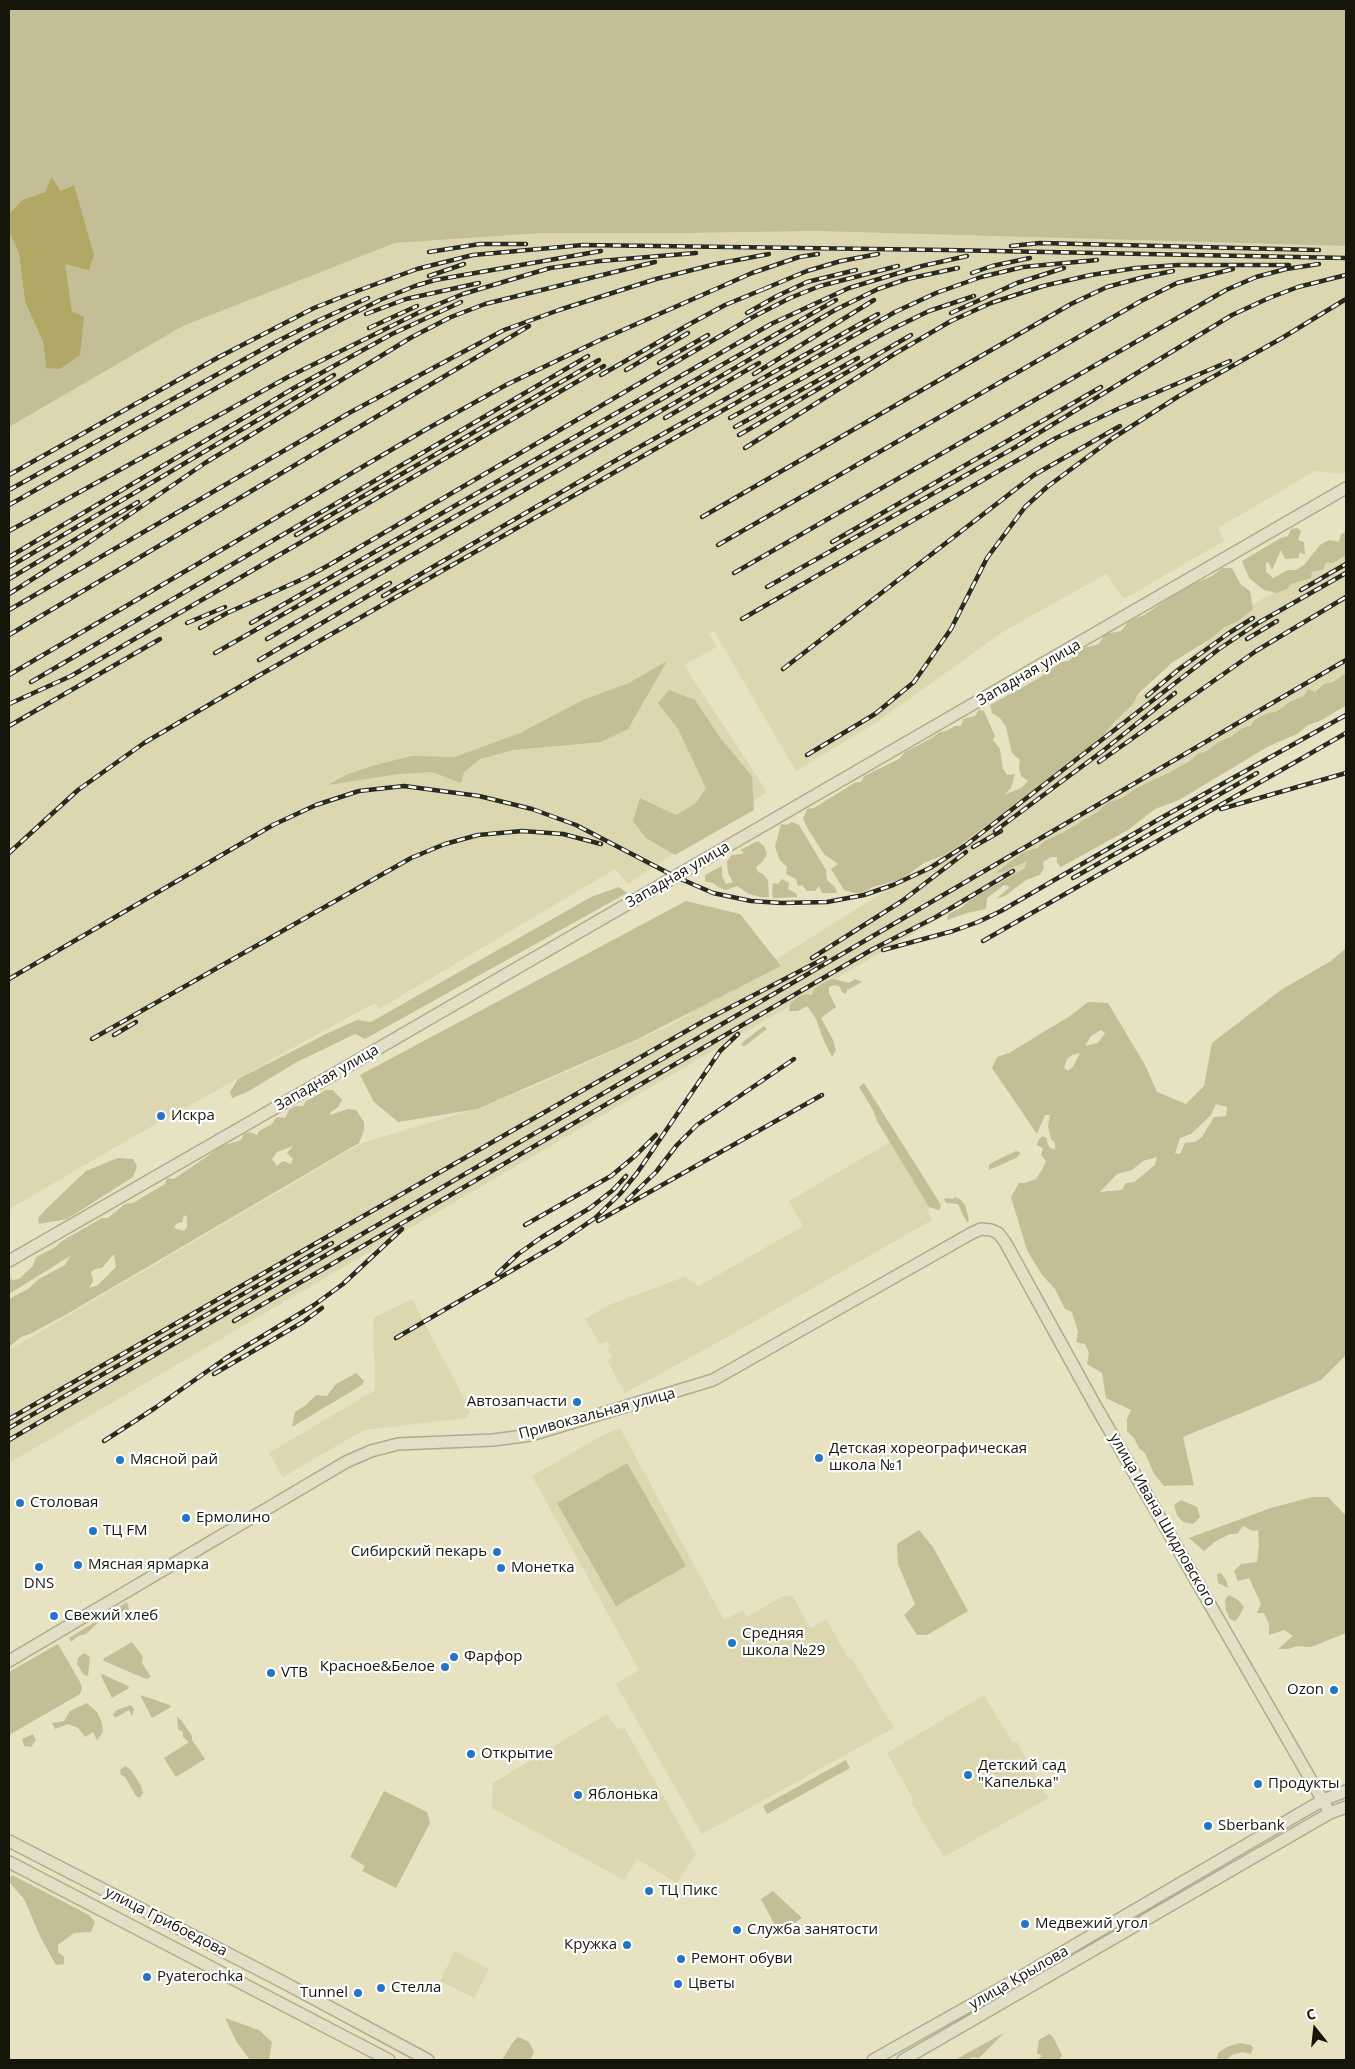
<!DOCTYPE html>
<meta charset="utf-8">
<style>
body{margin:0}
#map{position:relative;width:1355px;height:2069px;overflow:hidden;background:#e6e2c2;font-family:"Open Sans",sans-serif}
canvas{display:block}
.frame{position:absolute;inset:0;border:10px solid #161509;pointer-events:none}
.north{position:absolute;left:1290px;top:2004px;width:50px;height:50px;-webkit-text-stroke:4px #fff;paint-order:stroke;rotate:344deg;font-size:14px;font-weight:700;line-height:20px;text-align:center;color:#161509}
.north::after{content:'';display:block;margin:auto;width:18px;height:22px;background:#161509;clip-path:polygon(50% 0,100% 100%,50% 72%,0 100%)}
</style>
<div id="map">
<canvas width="1355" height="2069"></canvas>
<div class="frame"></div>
<div class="north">С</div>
</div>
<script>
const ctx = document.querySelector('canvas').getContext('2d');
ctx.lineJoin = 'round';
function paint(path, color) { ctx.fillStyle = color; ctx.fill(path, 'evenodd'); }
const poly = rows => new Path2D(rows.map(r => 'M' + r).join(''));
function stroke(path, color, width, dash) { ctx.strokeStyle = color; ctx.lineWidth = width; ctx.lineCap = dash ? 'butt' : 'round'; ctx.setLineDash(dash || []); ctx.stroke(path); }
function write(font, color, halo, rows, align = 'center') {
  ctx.font = font + ' "Open Sans",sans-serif'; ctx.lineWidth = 4.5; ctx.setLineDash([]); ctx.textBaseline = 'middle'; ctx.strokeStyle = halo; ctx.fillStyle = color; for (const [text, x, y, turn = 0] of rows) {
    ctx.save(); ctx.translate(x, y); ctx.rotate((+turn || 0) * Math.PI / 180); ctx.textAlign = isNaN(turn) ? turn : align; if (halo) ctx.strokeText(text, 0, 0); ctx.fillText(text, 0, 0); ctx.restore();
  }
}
paint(poly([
 [816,231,1346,246,1346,474,1315,471,1218,528,1224,541,1124,599,1106,574,1004,631,877,722,796,771,714,631,709,634,717,647,684,665,767,792,628,884,615,869,379,1009,375,1003,336,1024,147,1129,9,1209,9,427,183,326,395,243,543,233,687,233],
 [1346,550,1346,680,9,1463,9,1350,362,1143,469,1111,537,1085,671,1025,940,857,1018,793,1259,601],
 [890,1142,929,1207,928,1212,932,1220,713,1345,625,1393,607,1360,612,1357,607,1349,610,1347,607,1341,600,1344,585,1319,609,1305,684,1277,699,1286,803,1226,789,1201],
 [412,1299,470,1410,466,1418,364,1430,283,1477,269,1453,375,1390,373,1318],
 [620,1428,724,1620,743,1610,747,1617,783,1596,793,1596,810,1628,826,1619,848,1658,852,1659,894,1728,702,1834,616,1684,639,1670,532,1476,601,1436],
 [984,1695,1012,1742,1017,1742,1048,1798,944,1857,912,1804,913,1799,887,1753],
 [607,1714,618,1730,624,1727,696,1854,677,1883,637,1859,624,1880,492,1808,493,1783],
 [455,1951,489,1969,474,1998,440,1981]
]), '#dcd7b0');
paint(poly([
 [9,9,1346,9,1346,246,816,231,687,233,543,233,395,243,183,326,9,427,9,231,19,254,25,302,43,342,46,368,72,311,64,264,61,191,53,178,45,192,22,200,9,214],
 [1297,528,1301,531,1298,540,1304,542,1305,555,1300,552,1298,558,1285,559,1281,550,1272,570,1269,563,1266,562,1266,572,1273,578,1288,570,1296,570,1304,565,1320,545,1329,540,1339,542,1341,534,1346,532,1346,555,1333,563,1326,562,1323,570,1312,572,1311,578,1291,584,1287,589,1277,593,1264,590,1249,578,1242,561,1281,538,1288,536,1291,529],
 [1222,568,1232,568,1241,585,1250,591,1253,609,1238,621,1225,627,1212,638,1173,662,1139,693,1132,705,1114,722,1103,736,1079,755,1065,769,1055,772,1049,782,1030,799,1028,795,957,847,944,855,924,863,902,879,873,887,862,893,854,893,844,890,831,869,838,864,824,854,808,829,803,819,807,809,814,808,856,782,861,782,864,776,899,759,905,752,930,739,940,732,946,731,955,726,961,726,963,719,975,716,979,710,984,711,995,736,993,740,1000,749,1003,769,1007,775,1015,774,1011,788,1004,795,1021,788,1028,781,1021,776,1019,767,1020,760,1012,753,1006,727,1000,718,992,713,990,705,1039,678,1061,662,1069,661,1080,649,1099,644,1105,634,1121,631,1129,621,1144,615,1184,588,1212,576],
 [667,661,628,729,601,742,513,750,480,759,464,772,461,783,432,772,398,774,328,785,348,774,379,764,412,756,455,757,520,733,583,700,629,683],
 [1346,673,1345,706,1322,720,1308,725,1297,734,1269,746,1179,800,1155,809,1128,830,1061,867,1057,863,1057,857,1051,857,1043,862,1044,868,1040,875,1026,880,1005,896,996,899,1010,887,1004,885,987,898,986,909,967,913,947,920,948,914,961,908,971,899,1025,868,1027,861,1003,872,995,873,1024,852,1037,848,1045,841,1064,832,1099,811,1107,803,1122,798,1137,788,1170,772,1190,761,1197,754,1207,751,1217,743,1232,736,1242,728,1251,726,1254,720,1268,713,1276,712,1291,701,1304,696,1308,689,1315,692,1324,684,1333,682],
 [669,690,695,700,721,739,752,776,754,810,675,855,646,838,633,821,640,798,676,815,696,803,706,788,678,729,658,703],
 [792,822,799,825,826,870,827,880,835,887,837,893,822,893,819,886,815,891,807,891,802,885,798,886,796,879,786,874,787,867,780,860,775,847,781,824,787,825],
 [758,841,764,846,767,854,762,862,756,867,758,872,763,874,768,880,769,897,761,897,749,894,737,886,726,890,720,888,713,883,705,881,705,875,722,866,722,876,726,884,733,882,728,873,727,861,732,855,742,854,744,852,740,850],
 [782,879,789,883,788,889,797,894,797,897,773,898,772,893,773,883,778,884],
 [619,887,627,893,365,1039,355,1034,295,1063,249,1091,232,1098,230,1092,238,1079,328,1033,357,1020,371,1022,591,897],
 [686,901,740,914,781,966,638,1039,477,1109,398,1122,374,1102,360,1075],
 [1346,948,1346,1355,1321,1380,1183,1437,1194,1485,1164,1486,1154,1474,1145,1453,1139,1448,1134,1438,1127,1431,1127,1419,1131,1410,1106,1398,1102,1373,1087,1364,1089,1353,1085,1344,1076,1342,1078,1332,1072,1312,1065,1309,1055,1289,1042,1275,1027,1250,1011,1197,1019,1183,1025,1183,1036,1179,1043,1168,1046,1161,1041,1155,1043,1148,1037,1145,1039,1139,1043,1136,1046,1138,1049,1147,1055,1150,1055,1143,1051,1139,1048,1126,1050,1115,1045,1115,1037,1134,992,1068,997,1057,1009,1053,1070,1016,1088,1002,1108,1003,1145,1065,1157,1092,1186,1104,1204,1086,1212,1043,1281,990,1331,961],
 [1101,1030,1105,1033,1098,1043,1085,1046,1091,1036],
 [1080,1053,1073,1067,1068,1071,1064,1068,1067,1059,1072,1055],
 [1216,1104,1227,1107,1226,1116,1214,1117,1202,1137,1195,1142,1185,1143,1180,1154,1175,1153,1180,1138,1191,1134,1211,1115],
 [1157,1157,1155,1165,1134,1182,1126,1183,1122,1190,1100,1192,1117,1174,1132,1170,1143,1161],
 [834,979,849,983,855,979,862,982,847,990,846,994,842,992,840,987,835,985,829,987,829,993,836,1007,821,1018,833,1040,836,1050,832,1057,824,1041,816,1019,807,1006,798,1011,789,1011,790,1004,798,997,806,994,812,995,814,989,827,981],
 [764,1026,767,1029,746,1045,741,1046,744,1041],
 [864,1083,938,1200,941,1206,939,1210,929,1207,877,1121,873,1110,859,1087],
 [326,1090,333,1090,342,1100,338,1107,331,1112,330,1115,348,1109,356,1110,364,1122,364,1130,359,1143,67,1314,30,1334,21,1337,9,1347,9,1299,28,1289,39,1279,65,1265,70,1256,9,1294,9,1274,12,1280,19,1279,33,1266,36,1257,54,1248,62,1241,102,1218,108,1218,125,1204,133,1203,165,1184,167,1178,174,1179,222,1146,241,1140,244,1134,250,1132,257,1135,259,1131,271,1125,277,1117,285,1118,289,1110,295,1106,303,1106,306,1101],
 [293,1146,287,1153,293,1159,291,1164,283,1161,277,1166,272,1159,277,1152],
 [184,1215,187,1217,187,1227,184,1231,174,1228,176,1224,182,1222],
 [114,1254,116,1267,98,1285,89,1288,93,1281,91,1272,95,1269,102,1268],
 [1016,1151,1021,1153,1016,1158,989,1170,989,1165,993,1162],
 [118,1158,133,1159,137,1166,133,1177,67,1219,39,1224,38,1218,47,1208,86,1171],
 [954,1197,960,1199,965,1205,969,1220,967,1223,958,1204,946,1203,944,1199,948,1198,953,1199],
 [356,1373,364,1381,362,1385,292,1427,295,1412,306,1405,316,1395,327,1396,336,1384],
 [627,1463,686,1566,616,1606,557,1503],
 [1312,1497,1328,1497,1346,1516,1346,1633,1311,1647,1297,1646,1288,1649,1278,1649,1293,1636,1284,1630,1269,1635,1269,1624,1264,1613,1257,1613,1261,1604,1249,1578,1238,1581,1234,1571,1241,1564,1257,1562,1259,1545,1258,1530,1253,1531,1243,1526,1237,1534,1230,1534,1216,1541,1204,1551,1189,1538,1271,1508],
 [1181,1500,1197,1507,1200,1517,1193,1524,1183,1522,1177,1515,1174,1505],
 [919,1530,933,1547,968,1611,927,1635,917,1635,904,1615,915,1604,898,1564,897,1544],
 [1221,1573,1226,1580,1228,1588,1218,1583,1217,1574],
 [1229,1595,1238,1600,1244,1607,1238,1618,1235,1621,1230,1619,1226,1610,1225,1600],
 [127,1602,129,1609,107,1620,101,1620,86,1634,78,1636,71,1642,69,1638],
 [132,1642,143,1657,142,1663,151,1677,146,1679,104,1661,103,1659],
 [58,1644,80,1682,82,1688,80,1694,9,1735,9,1672],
 [84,1653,90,1657,88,1676,84,1675,77,1664,78,1658],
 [102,1674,128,1686,129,1688,112,1698,101,1676],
 [140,1695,170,1705,171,1707,152,1718],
 [87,1703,97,1712,102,1723,103,1732,97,1740,93,1732,85,1737,78,1728,68,1724,55,1729,52,1723,64,1721,70,1711],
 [131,1705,134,1709,132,1716,129,1710,115,1718,113,1714,117,1710],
 [177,1716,181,1720,192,1736,192,1740,205,1759,176,1777,164,1758,189,1742,183,1737,183,1732,178,1729],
 [33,1734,36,1740,31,1747,24,1746,22,1739],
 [846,1760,850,1768,767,1814,763,1806],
 [125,1766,131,1770,141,1786,143,1793,140,1798,136,1796,125,1777,121,1775,120,1770],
 [384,1791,427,1812,430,1823,396,1888,362,1871,365,1866,350,1857],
 [12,1875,89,1915,95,1922,91,1932,74,1933,58,1945,58,1952,64,1957,64,1964,56,1965,41,1938,24,1899,10,1883,9,1879],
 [773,1891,802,1918,779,1933,761,1899],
 [225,2018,259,2030,272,2042,269,2060,250,2060,236,2041],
 [1005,2032,979,2058,972,2057,969,2060,955,2060],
 [1049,2034,1053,2037,1062,2055,1059,2060,1037,2060,1042,2056,1037,2053,1039,2040],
 [518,2037,529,2042,534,2052,530,2060,502,2060,513,2042],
 [1240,2043,1251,2045,1253,2048,1251,2054,1242,2052,1232,2055,1226,2060,1217,2060,1218,2053,1227,2047]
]), '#c3be96');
paint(poly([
 [52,177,61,191,74,185,94,255,89,270,65,264,72,311,84,317,80,355,60,369,46,368,43,342,25,302,19,254,9,231,9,214,22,200,45,192]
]), '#b1a865');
const secondary = poly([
 [9,1261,334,1074,1346,488],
 [9,1661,346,1462,371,1451,398,1444,493,1440,531,1435,713,1380,972,1233,981,1229,991,1230,998,1233,1005,1242,1095,1405,1330,1813],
 [9,1841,281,1981,428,2060],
 [9,1862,389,2060],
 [873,2060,1010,1983,1323,1800,1346,1791],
 [903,2060,1330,1813,1346,1807]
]);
stroke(secondary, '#afac8d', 14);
stroke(secondary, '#e2dfc6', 11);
const rail = poly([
 [1011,246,1040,243,1319,250],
 [429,252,480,244,526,244],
 [972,273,992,266,1030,258],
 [429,276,464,264],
 [764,289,807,271,841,261,878,254],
 [747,313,777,296,807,282,856,270],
 [951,313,1017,283,1064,268],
 [366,314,406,299,479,283],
 [369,328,417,306],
 [659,363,708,335],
 [626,370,688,333],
 [754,374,874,300],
 [601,375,688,325,725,305,769,287],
 [665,418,759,363],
 [730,418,890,330,929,311,974,296],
 [735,427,858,358],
 [739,435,911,335],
 [745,448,896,353,951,321,991,303,1043,286,1091,275,1136,268,1178,265,1289,265],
 [9,475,219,357,314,308,357,291,417,269,473,255,583,245,946,250,1346,258],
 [9,490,270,345,315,322,368,298],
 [9,505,305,338,380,300,415,286,435,280,601,251],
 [702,517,1071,304,1107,287,1144,277,1173,271],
 [9,531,288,377,422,311,463,294,550,268,600,261,696,253],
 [296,535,599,360],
 [832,542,1101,387],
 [718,545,1141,301,1177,283,1233,269],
 [9,557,294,388,392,334,461,302],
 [9,567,334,375],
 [734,573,1226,290,1256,277,1286,269,1319,264],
 [9,579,138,502],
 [767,587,1014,448,1232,315,1269,298,1298,287,1346,275],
 [1301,590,1346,564],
 [9,594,75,552,205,463,412,337,451,317,485,304,655,262],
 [383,596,625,455,878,314],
 [9,610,349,413,504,330,559,310,656,279,716,264,769,254],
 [742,619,1056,438,1120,408,1230,361],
 [187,623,225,607],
 [251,623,771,324,849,288,922,266,967,256],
 [200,628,227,613,305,578,329,565,751,318,790,298,820,286,898,266],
 [9,635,529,326],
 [267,639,835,310,878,289,907,279,958,268],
 [1247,639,1277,621],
 [215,653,836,300],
 [259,660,390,583],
 [783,669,1034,475,1120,426],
 [9,675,425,430,506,385,598,341,752,273,799,257,818,254],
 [31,682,588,356],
 [1147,696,1178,670,1229,633,1253,618],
 [9,704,71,676,604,366],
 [9,726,160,639],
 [807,755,875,714,914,682,951,629,987,558,1025,507,1047,487,1113,438,1179,396,1282,338,1346,299],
 [1099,762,1256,651,1346,597],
 [1221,809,1346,773],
 [995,831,1104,750,1175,693],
 [973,847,1001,831],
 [9,853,78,790,144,743,258,676,895,312,936,293,981,277,1023,267,1097,260],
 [1073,878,1257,773],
 [983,941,1346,733],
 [883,950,953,931,978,922,1001,911,1161,818,1346,715],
 [812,958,902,901,966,852],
 [9,979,273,825,316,805,359,791,404,786,479,796,532,809,576,825,674,876,713,893,751,901,782,903,827,902,864,895,893,885,930,868,966,845,1219,649,1258,623,1346,573],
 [114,1035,136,1022],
 [92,1039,411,858,445,844,478,835,522,831,563,834,601,844],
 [627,1200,656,1172,677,1145,697,1125,794,1059],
 [598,1221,822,1095],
 [525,1225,611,1176,635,1156,656,1135],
 [497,1274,518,1254,542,1237,590,1208,613,1190,626,1176],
 [234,1321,873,949,936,917,1013,871],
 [396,1338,559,1243,595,1218,620,1194,637,1173,720,1051,738,1034],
 [214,1374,303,1322,322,1308],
 [9,1419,702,1022,825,958],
 [9,1428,332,1243],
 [9,1440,1346,660],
 [104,1441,155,1408,226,1358,314,1305,343,1284,402,1229]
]);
stroke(rail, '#2b2a1c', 4.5);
stroke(rail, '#fff', 2.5, [8]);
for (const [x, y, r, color] of [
 [161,1116,5,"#2575c4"],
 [577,1402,5,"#2575c4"],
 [819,1458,5,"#2575c4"],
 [120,1460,5,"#2575c4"],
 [20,1503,5,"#2575c4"],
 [186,1518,5,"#2575c4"],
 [93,1531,5,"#2575c4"],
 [497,1552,5,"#2575c4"],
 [78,1565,5,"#2575c4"],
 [39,1567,5,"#2575c4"],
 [501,1568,5,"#2575c4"],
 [54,1616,5,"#2575c4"],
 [732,1643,5,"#2575c4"],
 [454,1657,5,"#2575c4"],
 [445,1667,5,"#2575c4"],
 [271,1673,5,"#2575c4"],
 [1334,1690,5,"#2575c4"],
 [471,1754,5,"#2575c4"],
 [968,1775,5,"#2575c4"],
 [1258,1784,5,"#2575c4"],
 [578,1795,5,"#2575c4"],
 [1208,1826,5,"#2575c4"],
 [649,1891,5,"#2575c4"],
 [1025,1924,5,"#2575c4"],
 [737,1930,5,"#2575c4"],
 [627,1945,5,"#2575c4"],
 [681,1959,5,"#2575c4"],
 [147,1977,5,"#2575c4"],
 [678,1984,5,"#2575c4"],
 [381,1988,5,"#2575c4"],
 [358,1993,5,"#2575c4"]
]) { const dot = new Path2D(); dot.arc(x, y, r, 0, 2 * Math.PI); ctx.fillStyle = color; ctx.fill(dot); stroke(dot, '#fff', 2); }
write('15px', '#161509', '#fff', [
 ["Западная улица",1029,673,-30],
 ["Западная улица",678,875,-30],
 ["Западная улица",327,1078,-30],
 ["Привокзальная улица",597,1414,-15],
 ["улица Ивана Шидловского",1162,1520,60],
 ["улица Грибоедова",166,1922,27],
 ["улица Крылова",1019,1978,-30]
]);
write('15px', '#161509', '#fff', [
 ["Искра",171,1116],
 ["Автозапчасти",567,1402,"right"],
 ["Детская хореографическая",829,1449],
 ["школа №1",829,1466],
 ["Мясной рай",130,1460],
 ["Столовая",30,1503],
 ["Ермолино",196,1518],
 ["ТЦ FM",103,1531],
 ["Сибирский пекарь",487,1552,"right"],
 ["Мясная ярмарка",88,1565],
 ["Монетка",511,1568],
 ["DNS",39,1584,"center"],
 ["Свежий хлеб",64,1616],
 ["Средняя",742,1634],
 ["школа №29",742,1651],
 ["Фарфор",464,1657],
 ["Красное&Белое",435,1667,"right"],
 ["VTB",281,1673],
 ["Ozon",1324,1690,"right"],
 ["Открытие",481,1754],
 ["Детский сад",978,1766],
 ["\"Капелька\"",978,1783],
 ["Продукты",1268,1784],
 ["Яблонька",588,1795],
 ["Sberbank",1218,1826],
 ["ТЦ Пикс",659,1891],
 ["Медвежий угол",1035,1924],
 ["Служба занятости",747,1930],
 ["Кружка",617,1945,"right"],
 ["Ремонт обуви",691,1959],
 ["Pyaterochka",157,1977],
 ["Цветы",688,1984],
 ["Стелла",391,1988],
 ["Tunnel",348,1993,"right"]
], 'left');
</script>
